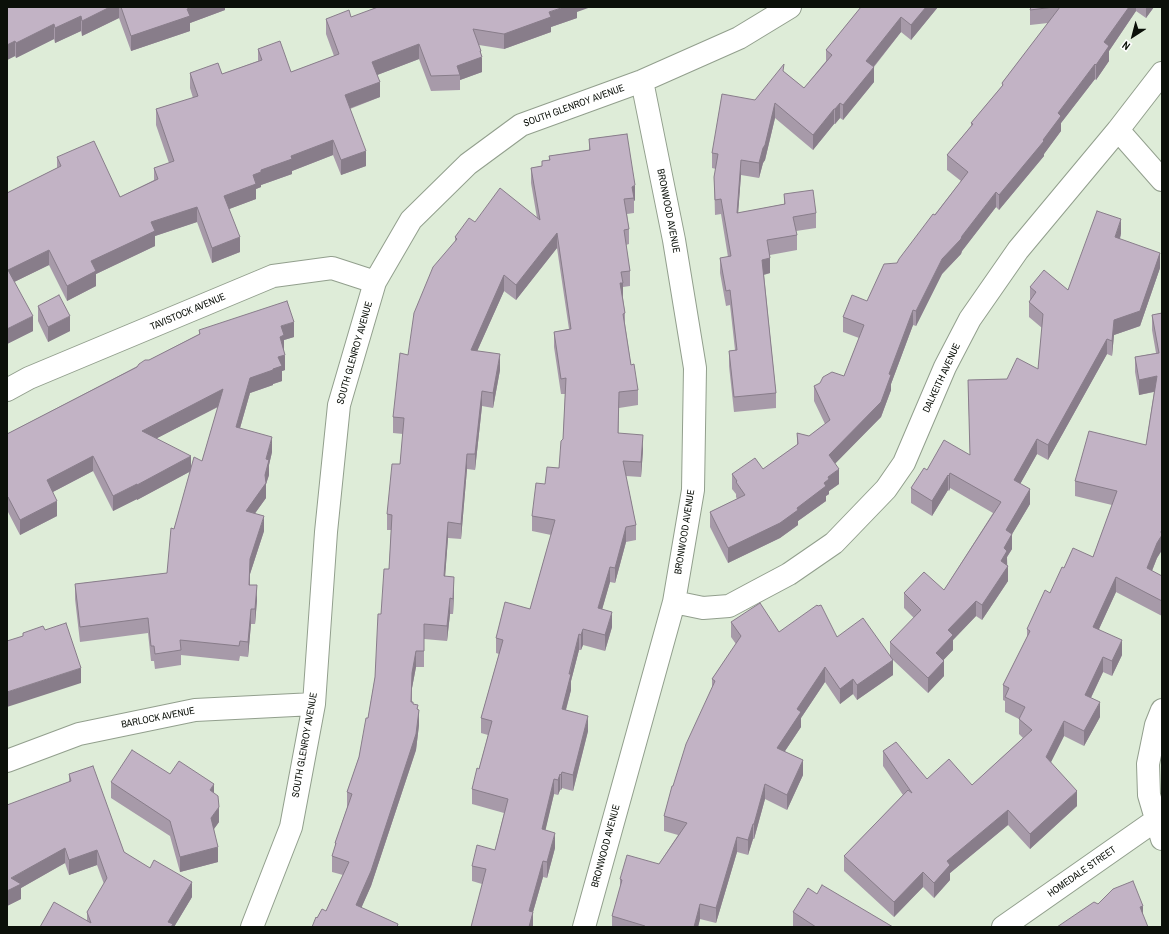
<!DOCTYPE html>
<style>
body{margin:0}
#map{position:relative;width:1169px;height:934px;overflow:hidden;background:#deecd8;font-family:"Archivo Narrow",sans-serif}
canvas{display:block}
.frame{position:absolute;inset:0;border:8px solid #0b1009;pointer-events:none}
.north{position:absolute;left:1113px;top:16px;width:40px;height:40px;-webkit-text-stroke:3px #fff;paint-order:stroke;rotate:216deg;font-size:11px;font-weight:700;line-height:16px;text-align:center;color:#0b1009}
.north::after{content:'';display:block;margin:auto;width:14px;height:18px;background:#0b1009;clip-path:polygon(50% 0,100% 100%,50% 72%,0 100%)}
</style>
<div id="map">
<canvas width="1169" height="934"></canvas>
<div class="frame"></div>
<div class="north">N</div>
</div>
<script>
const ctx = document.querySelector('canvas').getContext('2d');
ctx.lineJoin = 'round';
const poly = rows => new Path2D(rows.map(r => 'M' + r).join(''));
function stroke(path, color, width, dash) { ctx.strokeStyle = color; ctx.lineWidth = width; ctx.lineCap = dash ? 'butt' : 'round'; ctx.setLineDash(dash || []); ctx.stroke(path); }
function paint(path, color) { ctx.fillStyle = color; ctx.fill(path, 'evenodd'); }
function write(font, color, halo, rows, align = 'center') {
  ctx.font = font + ' "Archivo Narrow",sans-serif'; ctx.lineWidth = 4; ctx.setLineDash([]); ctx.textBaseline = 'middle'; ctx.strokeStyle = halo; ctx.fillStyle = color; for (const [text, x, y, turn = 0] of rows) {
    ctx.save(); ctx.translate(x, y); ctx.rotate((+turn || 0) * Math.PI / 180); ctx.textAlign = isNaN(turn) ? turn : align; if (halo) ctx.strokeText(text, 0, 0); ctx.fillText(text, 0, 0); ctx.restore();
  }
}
const minor = poly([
 [1118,130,1162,180],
 [7,390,29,378,273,276,332,268,375,282],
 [674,602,703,608,729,606,757,591,789,574,834,543,886,489,904,463,945,367,970,319,1018,250,1118,130,1162,73],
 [1162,710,1156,725,1148,764,1149,795,1162,839],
 [7,761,79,734,195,710,314,704],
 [252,927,291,827,314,704,326,532,339,405,375,282,411,220,468,164,521,125,642,81,739,38,790,7],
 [584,927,674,602,693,490,695,368,674,240,642,81],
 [1003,927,1156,820,1162,818]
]);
stroke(minor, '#929f8d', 24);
stroke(minor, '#fff', 22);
paint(poly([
 [7,7,225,7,225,10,190,23,190,31,131,51,119,18,82,36,81,31,55,43,54,39,16,58,15,56,7,60],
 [861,7,938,7,911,40,901,32,874,67,874,82,843,120,840,118,835,124,834,124,813,150,775,118,765,160,763,163,759,178,741,175,738,213,784,204,784,194,816,213,816,228,796,231,797,235,797,250,770,255,770,273,764,275,776,393,776,408,734,412,729,366,729,351,735,350,730,305,726,306,720,273,720,258,728,257,721,214,715,215,714,177,716,169,712,168,712,153,755,100,784,72,804,88,826,61,826,50],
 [1031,7,1154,7,1146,18,1136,11,1109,51,1109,61,1096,80,1095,79,1061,123,1061,131,1044,154,1044,156,999,210,996,207,962,251,961,254,942,274,916,326,913,325,891,384,891,390,881,417,835,463,839,484,829,491,829,494,826,496,826,501,798,521,798,525,780,538,728,563,710,527,710,512,737,499,736,497,736,494,732,489,732,474,763,469,797,445,797,433,809,436,825,424,814,401,814,386,844,376,859,338,843,332,843,317,867,301,961,181,947,170,947,155,971,126,971,123,1002,86,1002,83,1048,23,1030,25,1030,10],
 [577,12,577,18,551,27,551,32,504,49,479,45,481,54,482,72,460,80,460,90,431,91,419,59,377,75,380,97,350,109,366,166,341,175,333,155,292,171,292,174,261,185,261,187,256,189,256,199,229,209,240,252,212,263,197,222,155,236,155,246,96,274,96,286,67,301,49,265,14,282,33,331,7,344,7,193,57,168,57,157,120,197,154,180,154,168,169,163,156,125,156,109,193,98,190,88,190,73,222,74,258,61,258,49,291,72,334,56,326,34,326,19,351,17],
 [627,134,635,200,634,201,634,213,627,214,629,229,629,244,626,245,630,271,630,286,623,287,623,298,625,313,625,324,631,365,638,390,638,405,619,408,618,434,643,450,641,477,626,476,636,525,636,540,626,542,615,583,610,582,602,609,612,627,605,651,583,645,581,650,579,650,571,681,571,690,566,710,588,731,573,791,562,788,561,790,560,790,558,795,554,794,545,830,555,848,547,878,543,877,533,912,482,884,472,881,472,866,495,850,504,813,472,804,472,789,479,769,488,735,481,733,481,718,499,654,496,653,496,638,530,609,551,535,532,531,532,516,545,484,559,468,563,439,565,394,561,394,554,347,554,332,569,329,557,248,516,300,504,291,477,351,500,370,493,408,482,406,475,470,467,469,461,539,448,538,445,576,454,592,453,614,450,614,447,641,424,639,424,667,416,667,412,688,412,702,413,704,418,709,419,725,416,750,371,886,361,908,398,927,317,918,326,911,343,875,332,872,332,856,335,847,335,843,347,808,347,792,359,757,368,718,375,677,381,614,389,569,391,530,387,530,387,514,400,464,403,434,393,433,393,417,408,355,455,242,455,237,475,222,537,218,531,183,531,168,542,166,542,161,549,160,549,156,589,150,589,139],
 [1121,234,1120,239,1160,268,1140,326,1114,335,1112,356,1107,354,1048,460,1037,454,1020,484,1030,504,1012,534,1012,549,1007,557,1008,581,982,620,976,616,953,640,953,650,943,660,944,676,928,693,893,660,893,675,857,700,853,694,840,704,825,682,801,718,801,727,785,751,803,775,787,810,765,799,754,839,753,839,748,855,737,852,716,923,700,919,698,927,612,927,612,916,620,888,620,879,659,864,678,835,664,831,664,816,673,786,712,688,712,679,736,644,731,637,731,622,779,632,837,637,890,656,890,642,914,618,904,608,904,593,944,590,993,513,950,488,949,491,948,490,932,516,911,503,911,488,927,470,970,454,968,380,1007,379,1038,369,1042,328,1029,317,1029,302,1030,300,1030,287,1068,290],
 [38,306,70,331,48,342,38,321],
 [1162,313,1162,550,1157,558,1152,571,1162,576,1162,616,1116,592,1099,629,1122,655,1112,676,1103,672,1091,698,1100,717,1084,746,1064,736,1051,762,1077,806,1030,849,1008,825,950,873,950,880,934,898,923,887,894,917,844,871,844,856,903,795,883,766,883,751,927,779,972,785,1023,738,1019,734,1019,719,1005,712,1005,701,1003,700,1003,685,1027,637,1027,629,1050,593,1064,568,1093,557,1112,505,1075,496,1075,481,1146,445,1154,392,1139,395,1135,372,1135,357,1156,353,1152,330,1152,315],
 [199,330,294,337,284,340,284,350,285,370,282,371,282,381,273,384,273,385,250,393,240,428,272,452,269,465,269,475,266,484,266,498,255,513,264,531,250,574,250,585,257,600,255,624,251,624,248,657,240,656,239,661,181,655,181,665,155,669,154,661,151,661,148,633,80,642,75,599,75,584,167,573,174,529,191,471,137,500,137,499,113,511,93,471,53,492,57,516,20,535,8,512,7,434,199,334],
 [218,407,202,461,191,469,157,438],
 [69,774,124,852,192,897,174,927,40,927,87,921,87,912,104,884,97,865,69,875,65,863,21,888,21,899,7,906,69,782],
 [170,774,214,793,219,822,214,829,218,862,180,872,170,836,111,798,111,782],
 [817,894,893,927,793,927,793,912]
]), '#a79aa9');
paint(poly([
 [110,7,119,7,119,18,82,36,82,21],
 [193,7,225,7,225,10,190,23,190,31,131,51,131,36],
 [564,7,591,7,577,12,577,18,551,27,551,32,504,49,504,34,549,12],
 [926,7,938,7,911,40,911,25],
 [1129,7,1136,7,1136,11,1109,51,1109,61,1096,80,1096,65,1104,42],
 [1146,7,1154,7,1146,18],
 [81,16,81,31,55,43,55,28],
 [901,17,901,32,866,76,866,61],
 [54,24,54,39,16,58,16,43],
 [15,41,15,56,7,60,7,45],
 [419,44,419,59,372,77,372,62],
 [480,51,481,51,481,58,482,57,482,72,460,80,460,75,457,66],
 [1095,64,1095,79,1061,123,1061,131,1044,154,1044,156,999,210,999,195,1043,140,1058,113],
 [874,67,874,82,843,120,843,105],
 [380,82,380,97,345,110,345,95],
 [775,103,775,118,765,160,763,163,759,178,759,163],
 [840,103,840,118,835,124,835,109],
 [834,109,834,124,813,150,813,135],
 [333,140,333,155,292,171,292,174,261,185,261,187,256,189,256,199,224,211,224,196,261,170,291,156],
 [366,151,366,166,341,175,341,160],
 [741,160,741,175,737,228,737,213],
 [635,185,635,200,634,201,632,187],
 [996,192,996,207,962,251,961,254,942,274,916,326,916,311,942,259,962,236],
 [197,207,197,222,155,236,155,246,96,274,96,286,67,301,67,286,91,261,151,222],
 [1121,219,1121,234,1115,252,1115,237],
 [557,233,557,248,516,300,516,285],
 [240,237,240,252,212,263,212,248],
 [49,250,49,265,8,285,8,270],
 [1160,253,1160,268,1140,326,1114,335,1112,356,1112,341,1114,320],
 [770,258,770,273,762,275,762,260],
 [504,275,504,291,471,365,471,350],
 [620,283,623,283,623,298,620,299],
 [913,310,913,325,891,384,891,390,881,417,829,470,829,455,889,374],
 [33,316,33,331,7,344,7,329],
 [70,316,70,331,48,342,48,327],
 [294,322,294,337,284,340,284,350,280,352,280,337,281,326],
 [1107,339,1107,354,1048,460,1048,445],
 [500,354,500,370,493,408,493,393],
 [285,355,285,370,282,371,282,381,273,384,273,385,250,393,236,442,236,427,250,378,273,369,278,357],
 [1157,376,1157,391,1139,395,1139,380],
 [223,389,223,404,142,446,142,431],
 [482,391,482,406,475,470,475,454],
 [619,392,619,408,618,449,618,433],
 [643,435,643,450,641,477,641,462],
 [272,437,272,452,269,465,269,475,266,484,266,498,246,526,246,511,265,475,266,459],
 [1037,439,1037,454,1014,495,1014,480],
 [467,454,467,469,461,539,461,524],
 [93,456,93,471,47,495,47,480],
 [191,456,191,471,137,500,137,485],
 [839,469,839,484,829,491,829,494,826,496,826,501,798,521,798,525,780,538,728,563,728,548,797,508,824,483,828,477],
 [950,473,950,488,949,491,949,476],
 [948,475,948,490,932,516,932,501],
 [137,484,137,499,113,511,113,496],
 [1030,489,1030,504,1008,541,1012,534,1012,549,1007,557,1007,566,1001,561,1004,548,1006,530],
 [8,497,8,512,7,513,7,498],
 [57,501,57,516,20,535,20,520],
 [264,516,264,531,250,574,249,600,249,585,250,559],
 [448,522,448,538,444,591,444,576],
 [626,527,626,542,615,583,615,568],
 [1162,529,1162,550,1157,558,1147,583,1147,568],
 [1008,566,1008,581,982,620,982,605],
 [610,567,610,582,598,624,598,608],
 [454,577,454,592,453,614,453,599],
 [1116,577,1116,592,1093,642,1093,627],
 [257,585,257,600,255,624,255,609],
 [450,598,450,614,447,641,447,626],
 [976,601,976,616,953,640,953,650,936,668,936,653,948,630],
 [251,609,251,624,248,657,248,642],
 [612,612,612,627,605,651,605,635],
 [583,629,583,645,581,650,581,635],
 [579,634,579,650,571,681,571,690,562,724,562,709],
 [1122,640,1122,655,1112,676,1112,661],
 [416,651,416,667,412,688,411,717,412,673],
 [1103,657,1103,672,1085,710,1085,695],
 [893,660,893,675,857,700,857,685],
 [944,661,944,676,928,693,928,678],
 [825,667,825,682,801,718,801,727,777,763,777,748,797,709],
 [81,668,81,683,7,707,7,692],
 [853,679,853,694,840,704,840,689],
 [1100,702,1100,717,1084,746,1084,731],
 [419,710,419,725,416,750,371,886,356,920,356,905],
 [588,716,588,731,573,791,573,775],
 [1064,721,1064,736,1046,772,1046,757],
 [803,760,803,775,787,810,787,795],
 [562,772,562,788,561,790,561,775],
 [560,774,560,790,558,795,558,780],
 [554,779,554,794,542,845,542,829],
 [214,784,214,799,210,790],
 [765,784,765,799,754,839,754,824],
 [1077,791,1077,806,1030,849,1030,834],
 [219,807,219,822,211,833,211,818],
 [1008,810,1008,825,950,873,950,880,934,898,934,883,947,861],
 [753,824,753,839,748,855,748,840],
 [555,833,555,848,547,878,547,862],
 [737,837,737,852,716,923,716,908],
 [218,847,218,862,180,872,180,857],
 [65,848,65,863,21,888,21,899,7,906,7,891,11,878],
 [97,850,97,865,69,875,69,860],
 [543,861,543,877,533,912,533,927,529,927,529,911],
 [923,872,923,887,894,917,894,902],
 [192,882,192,897,174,927,168,927,168,922],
 [700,904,700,919,698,927,694,927],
 [1143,906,1143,921,1140,907]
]), '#887d8a');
const building = poly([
 [7,7,110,7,82,21,81,16,55,28,54,24,16,43,15,41,7,45,7,7],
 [121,7,193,7,187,9,190,16,131,36,121,7],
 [378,7,564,7,549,12,551,17,504,34,473,29,481,51,480,51,482,57,457,66,460,75,431,76,419,44,372,62,380,82,345,95,366,151,341,160,333,140,291,156,292,159,261,170,261,172,253,175,256,184,224,196,240,237,212,248,197,207,151,222,155,231,91,261,96,271,67,286,49,250,8,270,33,316,7,329,7,193,61,166,57,157,94,141,120,197,158,179,154,168,174,161,156,109,198,96,190,73,218,63,222,74,262,60,258,49,280,41,291,72,339,54,326,19,349,10,351,17,378,7],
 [861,7,926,7,911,25,901,17,866,61,874,67,843,105,840,103,835,109,834,109,813,135,775,103,765,145,763,148,759,163,741,160,737,213,785,204,784,194,813,190,816,213,793,217,797,235,767,240,770,258,762,260,776,393,734,397,729,351,737,350,730,290,726,291,720,258,731,256,721,199,715,200,714,177,718,154,712,153,722,94,755,100,784,64,783,71,804,88,832,55,826,50,861,7],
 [1031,7,1054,7,1030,10,1031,7],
 [1060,7,1129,7,1104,42,1109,46,1096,65,1095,64,1058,113,1061,116,1043,140,1044,141,999,195,996,192,962,236,961,239,942,259,916,311,913,310,889,374,891,375,881,402,829,455,839,469,828,477,829,479,824,483,826,486,797,508,798,510,780,523,728,548,710,512,745,495,736,482,737,481,732,474,755,458,763,469,798,444,797,433,809,436,830,420,814,386,820,383,823,377,832,372,844,376,864,325,843,317,852,295,867,301,884,264,897,263,899,259,933,214,935,215,968,172,947,155,973,124,971,123,1003,85,1002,83,1060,7],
 [627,134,635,185,632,187,634,198,624,199,629,229,624,230,630,271,621,272,623,283,620,283,625,313,623,314,631,365,634,364,638,390,619,392,618,433,643,435,641,462,623,461,636,525,626,527,615,568,610,567,598,608,612,612,605,635,583,629,581,635,579,634,569,674,571,674,562,709,588,716,573,775,562,772,561,775,560,774,558,780,554,779,542,829,555,833,547,862,543,861,529,911,533,912,529,927,471,927,486,869,472,866,477,845,495,850,508,799,472,789,477,768,479,769,492,721,481,718,503,640,496,638,505,602,530,609,555,520,532,516,536,483,545,484,547,467,559,468,561,441,563,439,566,378,561,379,554,332,571,329,557,233,516,285,504,275,471,350,500,354,493,393,482,391,475,454,467,454,461,524,448,522,444,576,454,577,453,599,450,598,447,626,424,624,424,651,416,651,412,673,411,702,413,702,413,704,418,705,417,709,419,710,416,734,371,871,356,905,398,924,397,927,312,927,316,917,317,918,322,909,326,911,349,862,332,856,336,843,335,843,352,794,347,792,359,757,366,718,368,718,375,677,378,614,381,614,384,569,389,569,392,515,387,514,392,464,400,464,404,418,393,417,400,353,408,355,414,313,433,267,457,239,455,237,469,218,475,222,500,188,540,220,531,168,542,166,542,161,550,160,549,156,590,150,589,139,627,134],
 [1097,211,1121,219,1115,237,1160,253,1140,311,1114,320,1112,341,1107,339,1048,445,1037,439,1014,480,1030,489,1006,530,1012,534,1004,548,1007,551,1001,561,1008,566,982,605,976,601,948,630,953,635,936,653,944,661,928,678,890,642,921,610,904,593,924,572,944,590,1001,502,950,473,949,476,948,475,932,501,911,488,924,468,927,470,944,440,970,455,968,380,1007,379,1017,358,1038,369,1043,314,1029,302,1036,292,1030,287,1044,270,1068,290,1097,211],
 [59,295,70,316,48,327,38,306,59,295],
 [287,301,294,322,281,326,284,335,280,337,285,355,278,357,282,366,273,369,273,370,250,378,236,427,272,437,266,459,269,460,265,475,266,483,246,511,264,516,250,559,249,585,257,585,255,609,251,609,248,642,240,641,239,646,180,640,181,650,155,654,154,646,151,646,148,618,80,627,75,584,167,573,171,528,174,529,194,457,202,461,223,389,142,431,191,456,137,485,137,484,113,496,93,456,47,480,57,501,20,520,8,497,7,498,7,434,137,367,139,364,145,360,149,360,200,334,199,330,287,301],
 [1162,313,1162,529,1161,532,1162,535,1157,543,1147,568,1162,576,1162,601,1116,577,1093,627,1122,640,1112,661,1103,657,1085,695,1100,702,1084,731,1064,721,1046,757,1077,791,1030,834,1008,810,947,861,950,865,934,883,923,872,894,902,844,856,908,790,912,793,883,751,896,742,927,779,949,759,972,785,1032,730,1019,719,1025,707,1005,697,1009,688,1003,685,1030,631,1027,629,1045,590,1050,593,1062,567,1064,568,1073,548,1093,557,1117,491,1075,481,1089,431,1146,445,1157,376,1139,380,1135,357,1159,353,1152,315,1162,313],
 [760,603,779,632,817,605,818,606,821,605,837,637,863,618,893,660,857,685,853,679,840,689,825,667,797,709,801,712,777,748,803,760,787,795,765,784,754,824,753,824,748,840,737,837,716,908,700,904,694,927,644,927,645,926,612,916,622,880,620,879,627,855,659,864,687,823,664,816,672,786,673,786,686,744,715,681,712,679,741,636,731,622,760,603],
 [66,623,81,668,7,692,7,641,23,636,23,633,43,626,45,630,66,623],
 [132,750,170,774,179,761,214,784,210,790,218,796,219,807,211,818,218,847,180,857,170,821,111,782,132,750],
 [93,766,124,852,150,868,154,860,192,882,168,922,173,924,171,927,40,927,54,902,91,923,87,912,107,878,97,850,69,860,65,848,11,878,21,884,7,891,7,805,71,781,69,774,93,766],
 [1133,881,1143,906,1140,907,1148,927,1057,927,1094,902,1098,904,1113,889,1133,881],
 [822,885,893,927,816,927,793,912,808,888,817,894,822,885]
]);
paint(building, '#c2b3c5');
stroke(building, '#887d8a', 1);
write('10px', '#0b1009', '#fff', [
 ["SOUTH GLENROY AVENUE",574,106,-20],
 ["BRONWOOD AVENUE",668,211,79],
 ["TAVISTOCK AVENUE",188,312,-23],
 ["SOUTH GLENROY AVENUE",355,353,-74],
 ["DALKEITH AVENUE",942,378,-65],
 ["BRONWOOD AVENUE",685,532,-81],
 ["BARLOCK AVENUE",158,718,-11],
 ["SOUTH GLENROY AVENUE",305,745,-80],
 ["BRONWOOD AVENUE",606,846,-75],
 ["HOMEDALE STREET",1082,872,-35]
]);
</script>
